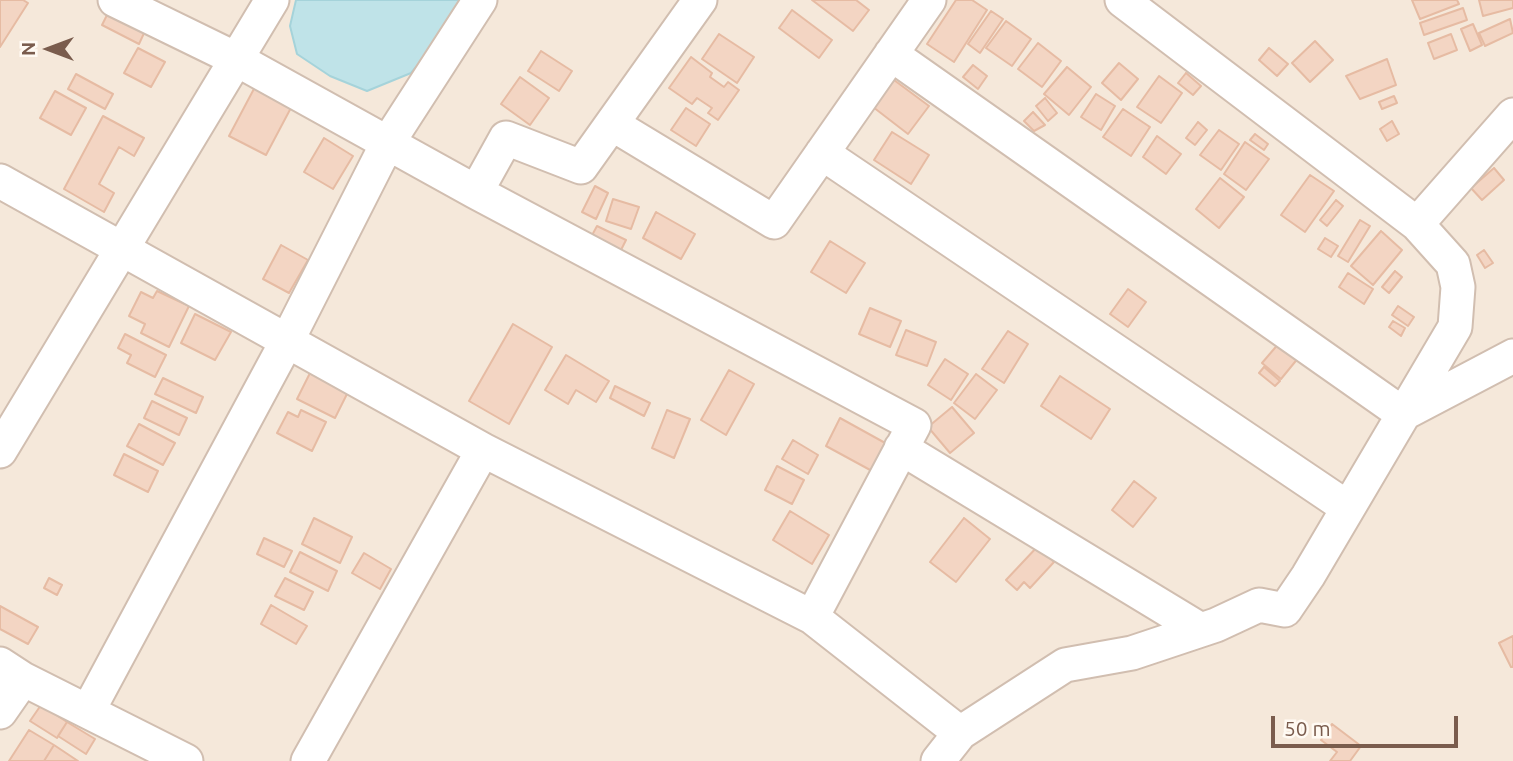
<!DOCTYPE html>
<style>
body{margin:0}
#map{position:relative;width:1513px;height:761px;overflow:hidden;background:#fdf6ec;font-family:Ubuntu,sans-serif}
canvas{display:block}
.north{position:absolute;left:14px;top:14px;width:70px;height:70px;-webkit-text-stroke:5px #fffaf3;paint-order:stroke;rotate:270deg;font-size:19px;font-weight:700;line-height:28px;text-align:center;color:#7a5c4d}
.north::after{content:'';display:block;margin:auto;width:24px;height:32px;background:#7a5c4d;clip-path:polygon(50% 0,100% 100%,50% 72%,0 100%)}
.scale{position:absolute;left:1271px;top:716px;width:187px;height:32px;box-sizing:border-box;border:4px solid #7a5c4d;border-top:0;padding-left:9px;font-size:21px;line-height:24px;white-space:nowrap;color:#7a5c4d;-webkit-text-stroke:5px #fffaf3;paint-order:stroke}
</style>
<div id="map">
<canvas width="1513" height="761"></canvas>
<div class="north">N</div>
<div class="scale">50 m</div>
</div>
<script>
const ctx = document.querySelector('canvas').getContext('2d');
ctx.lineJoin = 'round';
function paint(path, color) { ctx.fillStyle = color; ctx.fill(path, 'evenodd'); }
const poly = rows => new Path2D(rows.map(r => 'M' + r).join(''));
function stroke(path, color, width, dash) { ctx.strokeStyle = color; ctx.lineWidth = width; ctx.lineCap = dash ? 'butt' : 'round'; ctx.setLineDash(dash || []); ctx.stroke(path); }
paint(poly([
 [0,0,1513,0,1513,761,0,761]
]), '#f5e8da');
const water = poly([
 [296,0,468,0,464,10,411,73,367,91,330,76,297,54,290,26,296,0]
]);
paint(water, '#bfe3e8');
stroke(water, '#a5d3da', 2);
const building = poly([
 [0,0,23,0,28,3,0,47,0,0],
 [812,0,856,0,869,10,853,31,812,0],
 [956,0,972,0,987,10,954,62,927,44,956,0],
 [1412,0,1457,0,1459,4,1420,19,1412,0],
 [1479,0,1513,0,1513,8,1483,16,1479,0],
 [1463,8,1467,20,1424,35,1420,23,1463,8],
 [110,9,145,31,139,44,102,25,110,9],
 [792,10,832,40,819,58,779,28,792,10],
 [991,11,1003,19,980,53,968,44,991,11],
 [1510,19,1513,33,1485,46,1479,33,1510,19],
 [1006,21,1031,39,1012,66,986,48,1006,21],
 [1473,24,1482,45,1470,51,1461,29,1473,24],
 [719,34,754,57,737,83,702,59,719,34],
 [1451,34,1457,50,1434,59,1428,43,1451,34],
 [1315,41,1333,60,1310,82,1292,63,1315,41],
 [1038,43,1061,61,1042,87,1018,69,1038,43],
 [138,48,165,62,151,87,124,73,138,48],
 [1269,48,1288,64,1277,76,1259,60,1269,48],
 [541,51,572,71,559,91,528,71,541,51],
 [691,57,712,73,710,77,724,87,728,82,739,90,718,120,708,113,712,108,697,98,692,104,669,88,691,57],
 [1387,59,1396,85,1360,99,1346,76,1387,59],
 [1119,63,1138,79,1121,100,1102,83,1119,63],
 [973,65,987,76,978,89,963,77,973,65],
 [1067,67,1091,87,1069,115,1044,94,1067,67],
 [1186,73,1201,86,1193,95,1178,83,1186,73],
 [76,74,113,94,105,109,68,89,76,74],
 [1159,76,1182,93,1161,123,1137,107,1159,76],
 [520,77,549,98,530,125,501,104,520,77],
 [894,80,929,106,908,134,873,107,894,80],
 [256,85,293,104,266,155,229,136,256,85],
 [55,91,86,108,71,135,40,118,55,91],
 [1096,94,1115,106,1101,130,1081,117,1096,94],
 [1394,96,1397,103,1382,109,1379,102,1394,96],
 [1045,98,1057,113,1048,121,1036,106,1045,98],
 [686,108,710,124,696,146,671,130,686,108],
 [1123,109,1150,127,1131,156,1103,137,1123,109],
 [1033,112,1045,125,1034,131,1024,121,1033,112],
 [103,116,144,138,134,156,119,147,99,184,114,193,104,212,64,189,103,116],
 [1392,121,1399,134,1387,141,1380,129,1392,121],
 [1198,122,1207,130,1195,145,1186,138,1198,122],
 [1219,130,1239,144,1221,170,1200,155,1219,130],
 [892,132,929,155,911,184,874,160,892,132],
 [1255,134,1268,144,1264,150,1250,140,1255,134],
 [1157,136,1181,154,1166,174,1143,157,1157,136],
 [324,138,353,156,333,189,304,172,324,138],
 [1245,142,1269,159,1246,190,1224,174,1245,142],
 [1494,168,1504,180,1482,200,1471,188,1494,168],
 [1310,175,1334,191,1305,232,1281,215,1310,175],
 [1220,178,1244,197,1219,228,1196,209,1220,178],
 [595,186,608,193,596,219,582,212,595,186],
 [613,199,639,207,631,229,606,221,613,199],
 [1336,200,1343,206,1327,226,1320,220,1336,200],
 [656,212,695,234,681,259,643,238,656,212],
 [1360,220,1370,226,1348,262,1338,256,1360,220],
 [597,226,626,240,615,262,590,239,597,226],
 [1381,231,1402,250,1373,285,1351,266,1381,231],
 [1325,238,1338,246,1331,257,1318,249,1325,238],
 [830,241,865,263,846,293,811,272,830,241],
 [281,245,308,260,289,293,263,279,281,245],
 [1484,250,1493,263,1485,268,1477,255,1484,250],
 [1395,271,1402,277,1389,293,1382,287,1395,271],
 [1348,273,1373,289,1364,304,1339,287,1348,273],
 [1128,289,1146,302,1128,327,1110,314,1128,289],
 [157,291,189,306,169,347,141,333,145,324,129,316,141,292,153,298,157,291],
 [1398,306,1414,317,1408,326,1392,315,1398,306],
 [870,308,901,321,890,347,859,334,870,308],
 [195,314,231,332,215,360,181,343,195,314],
 [1393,321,1405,328,1401,336,1389,327,1393,321],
 [513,324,552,347,509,424,469,401,513,324],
 [906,330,936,342,927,366,896,355,906,330],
 [1008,331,1028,344,1004,383,982,369,1008,331],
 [125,334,166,355,155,377,127,363,131,355,118,348,125,334],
 [1280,342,1299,357,1281,379,1262,363,1280,342],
 [566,355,609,381,596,402,576,390,568,404,545,390,566,355],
 [945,359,968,374,951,400,928,385,945,359],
 [1264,367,1280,381,1275,386,1259,373,1264,367],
 [729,370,754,384,726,435,701,420,729,370],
 [310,373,348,392,335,418,297,399,310,373],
 [976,374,997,390,975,419,954,403,976,374],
 [1060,376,1110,409,1091,439,1041,406,1060,376],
 [163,378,203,397,196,413,155,394,163,378],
 [615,386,650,403,644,416,610,398,615,386],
 [152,401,187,418,179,435,144,418,152,401],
 [952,407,974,433,950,453,928,427,952,407],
 [301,410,326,422,312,451,277,433,288,412,298,417,301,410],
 [667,410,690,419,674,458,652,448,667,410],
 [840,418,887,444,872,471,826,446,840,418],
 [139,424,175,443,163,465,127,446,139,424],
 [793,440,818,455,808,474,782,459,793,440],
 [124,454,158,471,148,492,114,475,124,454],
 [777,466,804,480,792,504,765,490,777,466],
 [1134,481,1156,498,1133,527,1112,510,1134,481],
 [790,511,829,535,812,564,773,540,790,511],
 [314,518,352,537,340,563,302,544,314,518],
 [964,518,990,539,956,582,930,562,964,518],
 [264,538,292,551,284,567,257,554,264,538],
 [1038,546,1054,562,1030,588,1024,582,1017,590,1006,580,1038,546],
 [300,552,337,571,328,591,290,572,300,552],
 [364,553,391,569,380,589,352,573,364,553],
 [49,578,62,585,57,595,44,588,49,578],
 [285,578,313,592,304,610,275,596,285,578],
 [271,605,307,626,296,644,261,624,271,605],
 [0,606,38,627,28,644,0,629,0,606],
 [1513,636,1513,667,1511,667,1499,643,1513,636],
 [41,705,67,722,57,738,30,721,41,705],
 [67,722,95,739,86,754,58,736,67,722],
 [1332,724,1361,746,1350,761,1330,761,1337,752,1321,740,1332,724],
 [29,730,54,745,44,761,9,761,29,730],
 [54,745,78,761,44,761,54,745]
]);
paint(building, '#f3d5c3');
stroke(building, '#e6bba3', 2);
const minor = poly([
 [115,0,236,59,476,192,914,425,812,617],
 [891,54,1403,414,1513,356],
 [612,124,774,222,929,0],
 [822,153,1348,508],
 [0,181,483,450,812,617,960,733],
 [476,192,506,138,581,167,700,0],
 [1417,224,1513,115],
 [901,448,1201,630],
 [0,451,272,0],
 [0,664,23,679,186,761],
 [88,711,287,341,387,144,480,0],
 [0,712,23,679],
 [308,761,483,450],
 [938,761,960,733,1065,665,1132,653,1216,625,1259,605,1285,610,1308,576,1455,327,1458,287,1453,264,1417,224,1122,0]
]);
stroke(minor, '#d1beb0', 37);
stroke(minor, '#fff', 33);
</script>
